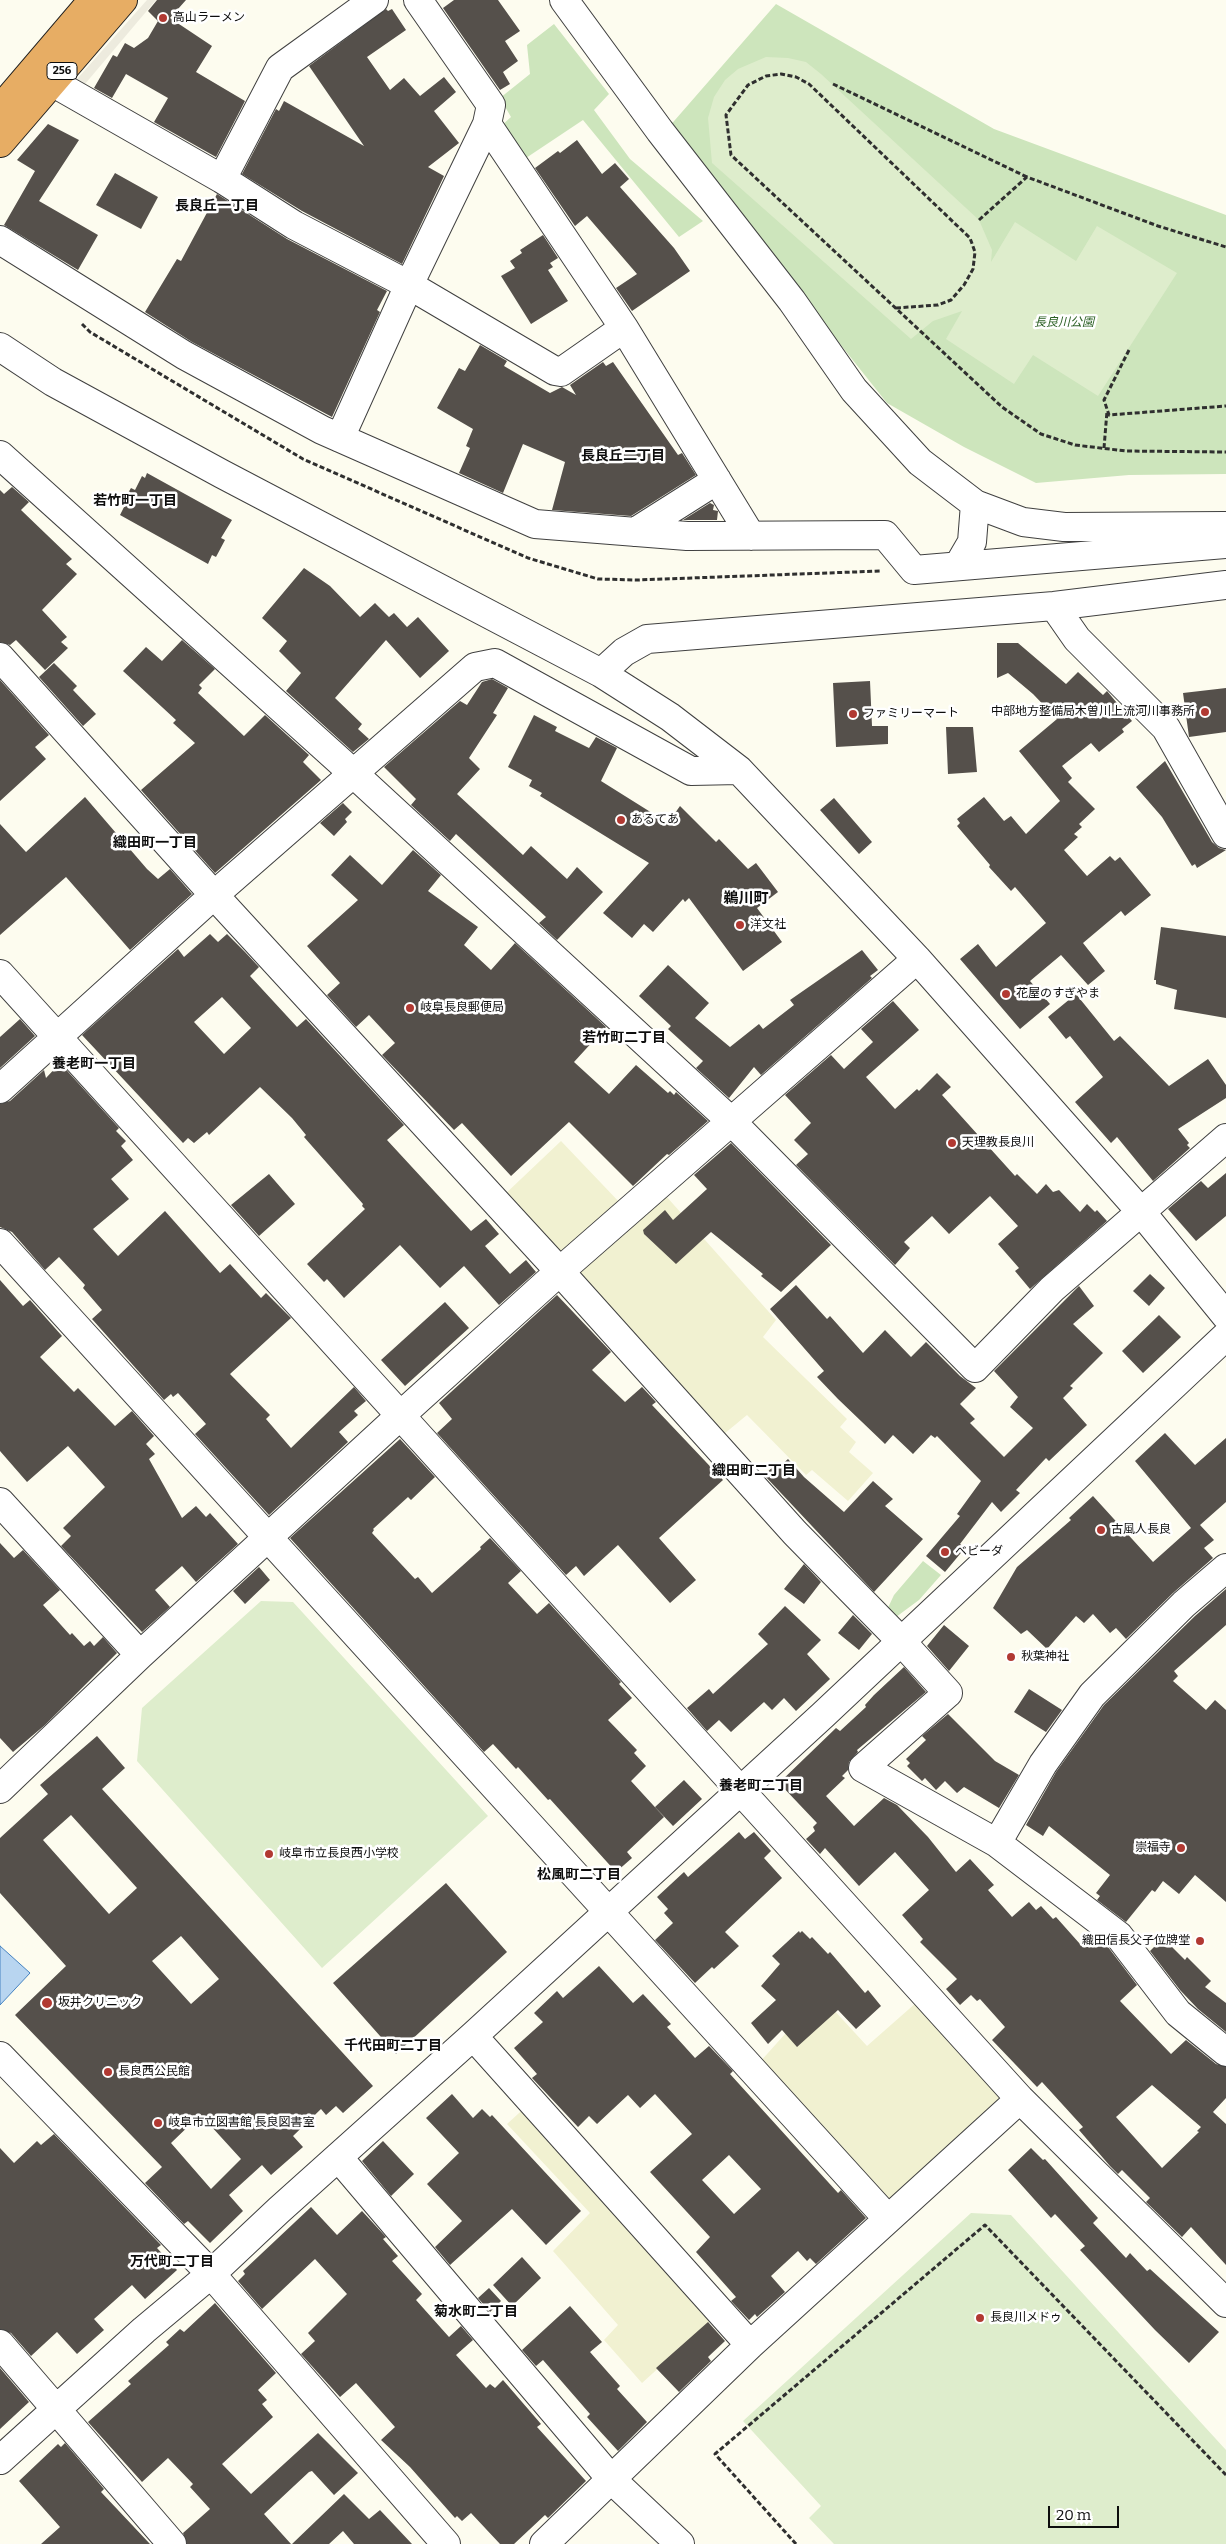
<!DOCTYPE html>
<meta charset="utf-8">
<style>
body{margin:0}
#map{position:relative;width:1226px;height:2544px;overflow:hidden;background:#fdfcef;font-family:Bitter,serif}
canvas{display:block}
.scale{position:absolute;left:1048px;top:2506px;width:71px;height:22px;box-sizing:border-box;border:2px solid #0d0d0d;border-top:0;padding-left:6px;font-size:15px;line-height:18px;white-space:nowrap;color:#0d0d0d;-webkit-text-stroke:4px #fff;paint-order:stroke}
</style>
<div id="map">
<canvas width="1226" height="2544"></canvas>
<div class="scale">20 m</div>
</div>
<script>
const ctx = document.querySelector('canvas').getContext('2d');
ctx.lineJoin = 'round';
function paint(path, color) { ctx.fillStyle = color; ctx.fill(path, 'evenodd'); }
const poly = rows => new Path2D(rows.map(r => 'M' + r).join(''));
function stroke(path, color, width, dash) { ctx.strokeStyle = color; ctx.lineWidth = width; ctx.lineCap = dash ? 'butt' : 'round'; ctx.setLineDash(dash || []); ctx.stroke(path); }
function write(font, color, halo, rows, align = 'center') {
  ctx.font = font + ' Bitter,"Noto Sans JP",serif'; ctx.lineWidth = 5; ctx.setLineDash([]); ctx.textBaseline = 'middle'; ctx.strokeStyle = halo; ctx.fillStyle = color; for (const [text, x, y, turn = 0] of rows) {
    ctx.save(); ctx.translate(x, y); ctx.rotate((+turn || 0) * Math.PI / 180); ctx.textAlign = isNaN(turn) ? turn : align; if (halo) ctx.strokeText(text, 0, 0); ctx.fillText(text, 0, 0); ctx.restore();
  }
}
paint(poly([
 [561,1141,622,1205,559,1261,502,1197],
 [666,1196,776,1320,763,1337,847,1419,840,1427,856,1442,849,1452,873,1473,848,1501,812,1470,806,1475,747,1415,713,1443,572,1271],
 [820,1995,867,2046,917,2002,1001,2095,999,2106,887,2206,759,2063],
 [530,2103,715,2317,642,2383,604,2340,618,2325,553,2251,590,2213,507,2124]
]), '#f1f1d1');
paint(poly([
 [776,4,994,129,1226,215,1226,474,1129,475,1036,483,964,447,887,403,668,128],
 [554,24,609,94,594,110,630,159,703,221,679,237,583,120,523,160,500,127,511,117,500,98,530,74,527,45],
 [923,1561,941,1575,919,1600,896,1617,889,1615,886,1612,894,1595]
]), '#cde5bc');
paint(poly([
 [766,57,788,58,806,62,821,74,979,220,992,250,991,262,1015,222,1076,261,1097,226,1177,273,1098,396,1033,355,1014,384,946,339,962,311,933,321,911,339,712,163,708,118,714,97,725,80,738,69],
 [261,1601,293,1602,488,1816,322,1968,137,1761,142,1708],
 [971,2213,1011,2215,1226,2450,1226,2544,834,2544,809,2518,821,2506,743,2421]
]), '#deedcc');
paint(poly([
 [147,0,156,0,85,84,77,79]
]), '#edebde');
const water = poly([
 [0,1946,30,1973,0,2005,0,1946]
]);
paint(water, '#b8d5f0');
stroke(water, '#4683c1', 1);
paint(poly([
 [157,0,186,0,170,18,212,46,196,72,245,101,216,157,154,122,168,98,126,74,112,98,94,88,113,55,117,57,125,43,134,48,148,38,158,21,148,11],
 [454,0,498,0,520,31,505,41,518,61,503,72,510,84,500,90,443,8],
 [386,9,388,11,392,9,406,30,367,57,390,90,404,78,420,96,444,77,456,92,434,111,459,143,428,167,444,176,402,264,302,211,242,174,276,109,279,111,284,101,364,146,309,66],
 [48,124,79,140,39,201,98,235,78,270,4,225,35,171,17,160],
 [577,140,602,174,615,163,629,179,620,187,674,248,690,271,632,311,616,288,637,274,587,216,575,226,535,168,558,151,560,153],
 [115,173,158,197,141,229,96,205],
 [217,194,287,239,387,291,377,310,380,312,332,417,192,342,145,312,177,259,181,261],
 [543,235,558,258,550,263,553,267,548,270,568,301,531,324,501,276,515,268,510,261,522,253,520,250],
 [480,345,507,361,504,366,550,393,562,387,576,395,570,385,603,362,606,366,613,362,678,455,682,453,696,475,631,516,552,510,565,462,523,444,503,493,459,473,470,448,466,446,473,429,437,408,459,368,465,371],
 [147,473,232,520,221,538,225,540,216,557,212,555,208,564,120,515,125,505,122,503,131,488,135,490,142,476,145,478],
 [12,487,29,502,21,510,72,559,66,564,77,574,42,610,67,637,61,642,68,648,45,670,16,640,10,645,0,642,0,490,4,494],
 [710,503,714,505,713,510,718,511,717,520,683,520],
 [304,568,330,586,360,617,375,603,389,617,394,613,407,627,418,617,449,651,420,678,386,640,335,698,362,724,358,729,369,739,353,752,286,691,301,673,279,651,287,641,262,618],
 [182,640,215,669,199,685,202,688,198,693,244,736,265,715,309,755,303,762,321,780,215,873,141,790,195,743,173,723,176,720,123,671,146,647,162,661],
 [997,643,1018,643,1066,684,1078,672,1103,695,1107,691,1132,721,1122,729,1124,732,1099,752,1091,743,1062,766,1072,778,1068,782,1095,809,1079,824,1082,827,1074,834,1078,837,1064,850,1087,876,1110,856,1115,861,1120,857,1151,895,1125,916,1121,911,1083,943,1105,971,1088,985,1061,955,1030,981,1050,1004,1020,1029,960,959,978,944,996,967,1046,923,1015,887,1011,891,989,867,990,865,957,826,960,823,957,819,984,797,1004,821,1011,816,1026,834,1060,801,1019,751,1057,719,1033,694,1008,673,997,678],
 [54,663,77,686,73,690,96,714,83,726,39,677],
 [492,679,508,688,493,713,497,715,469,758,480,769,457,794,523,855,531,846,567,879,577,867,603,892,557,940,539,923,546,917,456,834,450,841,411,805,416,799,384,767,460,701,467,705,482,682],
 [0,680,49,735,35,747,46,759,0,801],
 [870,681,872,726,888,726,888,744,836,747,833,683],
 [1226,688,1226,732,1189,737,1183,693],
 [534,715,557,727,555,731,589,748,596,737,617,748,601,781,668,823,680,806,716,842,719,839,748,869,756,863,778,892,757,908,782,942,743,971,689,898,685,902,683,899,653,932,644,924,632,938,603,913,649,863,540,796,542,793,529,786,532,780,508,767],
 [946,727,973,727,977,772,948,774],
 [1165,761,1212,842,1219,848,1226,850,1197,868,1195,864,1192,866,1162,817,1136,787],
 [85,797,147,869,158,879,170,869,192,894,130,950,66,877,0,935,0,824,26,852],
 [834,798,872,842,859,854,820,810],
 [343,803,352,812,345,819,347,822,334,836,320,823],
 [413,850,441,875,428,891,478,927,464,945,491,970,515,943,606,1027,574,1062,609,1094,636,1065,668,1093,670,1091,674,1095,676,1092,708,1121,669,1155,667,1154,633,1186,569,1122,511,1176,462,1123,454,1130,382,1055,395,1043,369,1015,356,1027,327,995,340,983,307,946,358,900,331,875,350,855,382,885],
 [1161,927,1226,936,1226,1018,1174,1009,1177,990,1156,984,1156,980,1154,980],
 [210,934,218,942,227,934,245,952,259,967,250,976,297,1027,306,1019,404,1125,387,1140,471,1231,486,1219,499,1234,485,1246,510,1274,526,1260,536,1272,499,1305,464,1266,440,1288,400,1245,344,1298,327,1279,324,1282,307,1264,365,1209,362,1206,363,1204,304,1137,306,1135,292,1118,260,1087,209,1135,207,1132,194,1143,188,1138,183,1143,82,1035,178,949,184,957],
 [222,997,251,1028,224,1054,194,1022],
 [862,950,878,970,870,976,872,978,761,1075,754,1067,729,1098,696,1068,703,1061,668,1029,671,1026,639,996,668,965,709,1003,695,1018,730,1047,759,1024,763,1029,794,1005,790,1000],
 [1076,994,1114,1041,1120,1036,1169,1086,1208,1059,1226,1085,1226,1098,1178,1129,1189,1143,1187,1145,1190,1148,1153,1181,1117,1137,1111,1143,1075,1102,1103,1077,1070,1036,1066,1039,1048,1017],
 [893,1001,919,1030,866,1077,895,1109,917,1089,919,1091,937,1073,951,1087,942,1095,1015,1176,1017,1174,1037,1194,1046,1184,1053,1192,1059,1190,1080,1212,1087,1204,1095,1212,1097,1210,1107,1221,1030,1289,1015,1271,1019,1268,998,1244,1018,1226,990,1196,949,1234,932,1216,904,1242,910,1248,895,1265,796,1165,808,1154,794,1140,811,1123,785,1095,831,1055,844,1069,873,1042,861,1029],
 [20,1019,35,1036,0,1068,0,1037],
 [60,1063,119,1128,116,1131,126,1141,121,1146,133,1160,111,1179,129,1199,93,1229,118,1256,165,1211,220,1273,230,1264,261,1298,266,1293,291,1318,230,1374,270,1415,266,1419,291,1448,354,1387,366,1401,354,1411,358,1415,339,1432,348,1442,269,1515,195,1434,206,1424,178,1393,173,1397,171,1394,164,1400,92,1319,102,1310,83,1288,85,1285,59,1257,45,1270,12,1232,0,1227,0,1104,10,1101,44,1070,46,1078],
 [731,1143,831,1245,781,1292,761,1276,763,1274,711,1232,676,1264,644,1234,643,1230,665,1210,673,1220,707,1189,694,1175],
 [1226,1173,1226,1216,1196,1241,1168,1209,1201,1181,1208,1188],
 [269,1174,295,1204,259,1236,231,1205],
 [1150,1274,1165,1288,1149,1306,1133,1291],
 [0,1280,23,1306,30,1300,62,1336,40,1357,74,1392,78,1388,115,1426,132,1411,154,1436,146,1444,155,1454,149,1459,182,1518,196,1506,206,1517,210,1513,238,1544,196,1582,182,1566,155,1590,170,1607,142,1632,61,1546,71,1536,63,1528,105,1487,68,1446,27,1482,0,1451],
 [796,1285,827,1319,830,1316,863,1353,885,1330,911,1357,926,1342,960,1376,976,1388,960,1404,975,1419,970,1423,1004,1457,1033,1428,1010,1407,1018,1397,994,1371,1079,1286,1094,1306,1073,1324,1103,1353,1070,1386,1073,1388,1063,1398,1087,1425,1049,1461,1046,1458,1016,1490,1020,1493,1001,1512,992,1502,960,1544,965,1548,945,1572,926,1556,960,1516,957,1514,981,1481,937,1436,935,1438,931,1435,913,1454,893,1435,885,1444,838,1399,817,1377,824,1371,770,1309],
 [557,1295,611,1352,592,1370,625,1402,642,1387,656,1402,652,1405,723,1480,659,1538,696,1580,670,1603,618,1545,584,1576,576,1566,566,1575,437,1433,452,1419,439,1403],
 [445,1302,469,1328,405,1386,381,1360],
 [1159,1315,1181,1337,1143,1373,1122,1351],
 [1165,1433,1195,1465,1226,1438,1226,1502,1200,1525,1214,1540,1204,1548,1213,1558,1173,1593,1126,1639,1116,1628,1110,1633,1093,1614,1084,1623,1076,1616,1047,1649,1027,1630,1021,1634,993,1608,1017,1567,1071,1520,1069,1518,1093,1496,1153,1562,1191,1528,1135,1461],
 [400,1439,435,1477,411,1500,408,1497,373,1529,374,1530,372,1533,415,1579,418,1577,432,1593,481,1549,480,1547,490,1538,521,1571,508,1583,537,1614,549,1603,621,1682,619,1684,632,1698,608,1720,637,1750,634,1753,646,1766,631,1781,664,1817,627,1852,632,1858,616,1872,550,1799,548,1800,518,1767,516,1769,493,1744,484,1752,290,1538],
 [788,1459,804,1477,844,1512,873,1481,893,1499,885,1506,923,1539,874,1592,764,1475,774,1466,777,1469],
 [0,1543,14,1558,23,1550,60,1590,43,1605,70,1635,72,1633,84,1646,90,1641,94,1646,103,1637,117,1653,45,1725,13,1752,0,1738],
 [804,1564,821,1582,804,1604,784,1589],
 [259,1567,270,1580,245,1604,233,1591],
 [1226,1589,1226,1625,1174,1671,1178,1676,1173,1681,1206,1710,1215,1700,1226,1710,1226,1902,1195,1875,1179,1894,1163,1881,1155,1892,1152,1890,1126,1922,1097,1900,1100,1896,1096,1893,1110,1875,1049,1826,1043,1836,1026,1825,1056,1772,1104,1705,1195,1616],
 [785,1606,821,1640,807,1654,830,1679,796,1711,784,1698,772,1710,764,1702,731,1732,719,1720,707,1731,687,1708,709,1689,713,1694,768,1644,758,1634],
 [853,1615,872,1634,859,1650,838,1633],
 [944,1625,969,1646,949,1671,927,1646],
 [904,1667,926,1692,857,1750,858,1752,849,1762,848,1770,842,1776,845,1778,826,1796,854,1826,884,1798,897,1805,928,1837,956,1872,970,1859,994,1885,988,1890,1012,1917,1029,1902,1036,1910,1041,1906,1053,1919,1056,1917,1080,1944,1090,1934,1108,1947,1137,1985,1120,2001,1171,2054,1186,2040,1216,2064,1226,2067,1226,2098,1213,2112,1226,2124,1226,2265,1191,2227,1182,2237,1146,2202,1150,2198,1122,2170,1118,2174,1110,2166,1079,2130,1083,2127,1042,2082,1037,2087,992,2040,1005,2027,980,1999,977,2001,971,1995,960,2005,946,1989,957,1979,920,1942,923,1939,902,1915,929,1890,895,1852,859,1886,825,1848,820,1854,806,1839,815,1831,813,1827,817,1823,779,1783,836,1728,840,1731,866,1707,865,1705,874,1695],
 [1152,2085,1201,2127,1197,2131,1199,2132,1162,2168,1116,2117],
 [1029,1689,1062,1710,1046,1732,1014,1712],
 [948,1714,995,1761,1019,1775,999,1808,964,1787,957,1793,945,1781,936,1790,925,1778,922,1781,907,1766,910,1763,906,1759,926,1740,922,1736],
 [97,1736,125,1768,102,1789,373,2086,343,2113,336,2106,326,2115,321,2109,293,2136,303,2147,271,2175,262,2165,229,2195,243,2211,210,2243,188,2221,184,2224,145,2183,162,2167,15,2015,66,1966,0,1893,0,1838,48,1794,40,1785],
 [71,1815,137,1888,109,1914,43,1840],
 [181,1936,219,1979,191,2004,152,1961],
 [197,2118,206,2128,210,2125,241,2159,211,2189,171,2143],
 [684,1780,702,1799,673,1826,655,1807],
 [739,1832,745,1839,754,1832,771,1851,764,1858,782,1878,725,1932,739,1946,714,1969,712,1967,695,1983,655,1940,673,1923,664,1913,668,1909,657,1897,684,1872,688,1877],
 [446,1883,507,1952,396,2054,333,1983],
 [799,1931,800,1933,802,1931,810,1939,812,1937,828,1954,830,1952,865,1993,868,1990,881,2006,856,2029,838,2010,797,2047,782,2030,768,2044,751,2023,776,2000,761,1986,780,1964,772,1956],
 [1163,1938,1185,1960,1187,1957,1211,1981,1205,1987,1226,2003,1226,2032,1198,2009,1180,1990,1150,1951],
 [599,1966,633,2003,643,1994,671,2024,667,2027,695,2058,709,2046,733,2071,730,2074,838,2193,841,2190,866,2218,816,2264,810,2258,807,2261,798,2251,771,2276,785,2292,757,2317,755,2314,749,2320,731,2301,736,2297,696,2252,710,2237,650,2172,692,2134,655,2094,640,2108,628,2095,597,2124,589,2116,578,2127,532,2078,537,2074,514,2048,543,2022,534,2013,557,1991,563,1998],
 [729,2155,761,2189,734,2214,702,2180],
 [452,2094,473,2118,482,2109,490,2117,492,2115,581,2211,546,2245,512,2209,450,2265,435,2247,462,2221,427,2184,459,2153,426,2118],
 [54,2134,161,2245,157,2248,177,2270,145,2299,132,2285,94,2319,104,2330,77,2354,57,2332,31,2356,11,2333,0,2329,0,2148,14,2163,37,2141,41,2145],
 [383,2141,414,2174,391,2196,362,2161],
 [1031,2148,1043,2160,1045,2159,1098,2218,1093,2223,1126,2258,1130,2253,1147,2271,1150,2269,1219,2332,1189,2363,1155,2330,1080,2250,1085,2246,1055,2214,1051,2218,1008,2170],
 [311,2207,337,2235,362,2211,386,2237,383,2239,398,2256,392,2261,422,2294,416,2300,449,2337,461,2326,473,2340,456,2355,486,2388,490,2384,495,2388,503,2380,541,2424,537,2427,586,2481,548,2518,545,2515,514,2544,500,2544,471,2513,462,2521,457,2516,455,2518,410,2467,381,2440,395,2427,356,2383,340,2397,301,2354,315,2341,308,2333,347,2294,315,2259,262,2309,238,2281,245,2274,243,2271],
 [522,2257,541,2278,512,2306,493,2285],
 [489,2288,501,2301,490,2312,478,2298],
 [215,2303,276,2373,258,2390,267,2400,262,2404,273,2417,222,2464,251,2494,318,2433,358,2473,334,2495,312,2471,309,2472,264,2514,291,2544,187,2544,183,2533,210,2509,190,2487,193,2484,168,2458,142,2482,88,2422,131,2384,128,2381,169,2345,166,2342,180,2329,184,2332],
 [570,2306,602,2342,590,2352,620,2386,617,2389,647,2422,618,2451,587,2417,590,2414,543,2360,536,2366,522,2350],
 [708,2322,725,2341,708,2357,711,2361,679,2392,656,2368],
 [0,2368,29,2402,0,2429],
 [65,2443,104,2489,101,2492,150,2544,41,2544,60,2527,19,2481,58,2444,61,2447],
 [344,2494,369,2519,380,2510,412,2544,354,2544,343,2531,329,2544,292,2544]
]), '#55504b');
const minor = poly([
 [418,0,491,105,487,124,624,328,751,536],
 [564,0,660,131,792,301,854,390,920,462,975,504,1023,522,1064,527,1226,526],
 [52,82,222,179,294,225,409,285,555,371,561,372,624,328],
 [222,179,280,68,374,0],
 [0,240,184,355,322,430,535,524,687,536,885,535,914,570,1226,544],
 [0,347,53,382,222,474,601,673,670,717,739,770,917,959,1142,1213,1226,1316],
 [340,438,409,285,487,124],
 [0,455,353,773,732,1122,975,1368,1052,1289,1226,1138],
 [635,532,717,480],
 [958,566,972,542,975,504],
 [1054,606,1077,639,1166,728,1226,834],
 [0,657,214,895,563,1275,795,1533,901,1641,948,1693,863,1768,997,1843,1119,1936,1178,2013,1226,2052],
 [601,673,624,652,647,639,1054,606,1226,585],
 [0,974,1020,2099,1226,2303],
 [0,1089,214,895,475,667,495,663,691,771,739,770],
 [0,1243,888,2219],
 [0,1502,140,1655],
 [0,1789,140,1655,401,1415,559,1272,917,959],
 [997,1843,1043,1764,1092,1695,1184,1604,1226,1568],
 [473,2036,750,2345],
 [0,2056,211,2274,446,2544],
 [338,2157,612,2480,680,2544],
 [0,2344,172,2544],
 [0,2460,144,2330,211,2274,279,2210,473,2036,823,1715,1226,1336],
 [544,2544,750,2345,1020,2099]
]);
const highway = poly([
 [0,109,93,0],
 [0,143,123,0]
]);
stroke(minor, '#404040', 30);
stroke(highway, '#1e1e1e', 30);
stroke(poly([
 [833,84,1027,177],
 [979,220,1027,177,1158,226,1226,247],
 [896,308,938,305,951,300,964,285,973,269,975,252,970,238,809,84,796,77,781,74,766,76,748,85,726,115,731,155,1002,407,1041,434,1075,445,1126,451,1226,452],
 [82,324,90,332,303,459,528,558,598,579,637,580,881,571],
 [1129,350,1104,400,1109,415,1226,406],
 [1104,448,1107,411],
 [796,2544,715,2454,985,2225,1226,2475]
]), '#2f2f2f', 3, [5, 2.5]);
stroke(minor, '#fff', 28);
stroke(highway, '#e7ad64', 28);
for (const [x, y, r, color] of [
 [163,18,5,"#b13932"],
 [1205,712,5,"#b13932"],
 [853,714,5,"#b13932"],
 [621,820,5,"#b13932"],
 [740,925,5,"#b13932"],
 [1006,994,5,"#b13932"],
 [410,1008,5,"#b13932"],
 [952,1143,5,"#b13932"],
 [1101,1530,5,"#b13932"],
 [945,1552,5,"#b13932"],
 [1011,1657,5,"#b13932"],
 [1181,1848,5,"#b13932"],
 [269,1854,5,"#b13932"],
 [1200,1941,5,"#b13932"],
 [47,2003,6,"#b13932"],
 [108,2072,5,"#b13932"],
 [158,2123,5,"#b13932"],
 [980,2318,5,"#b13932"]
]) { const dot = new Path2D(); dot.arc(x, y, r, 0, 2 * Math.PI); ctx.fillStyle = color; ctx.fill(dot); stroke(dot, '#fff', 2); }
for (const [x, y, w] of [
 [62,71,30]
]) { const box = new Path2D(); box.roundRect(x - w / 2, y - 8.5, w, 17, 4); ctx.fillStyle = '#fff'; ctx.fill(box); stroke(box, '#0d0d0d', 1); }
write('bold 11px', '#0d0d0d', null, [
 ["256",62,71]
]);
write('12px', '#0d0d0d', '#fff', [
 ["高山ラーメン",173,18],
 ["中部地方整備局木曽川上流河川事務所",1195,712,"right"],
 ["ファミリーマート",863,714],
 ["あるてあ",631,820],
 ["洋文社",750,925],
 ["花屋のすぎやま",1016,994],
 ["岐阜長良郵便局",420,1008],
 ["天理教長良川",962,1143],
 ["古風人長良",1111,1530],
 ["ベビーダ",955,1552],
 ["秋葉神社",1021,1657],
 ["崇福寺",1171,1848,"right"],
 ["岐阜市立長良西小学校",279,1854],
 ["織田信長父子位牌堂",1190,1941,"right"],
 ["坂井クリニック",58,2003],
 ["長良西公民館",118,2072],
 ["岐阜市立図書館 長良図書室",168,2123],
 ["長良川メドゥ",990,2318]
], 'left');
write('italic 12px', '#2a5f23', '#fff', [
 ["長良川公園",1064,323]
]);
write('bold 14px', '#0d0d0d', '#fff', [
 ["長良丘一丁目",217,206],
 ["長良丘二丁目",623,456],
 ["若竹町一丁目",135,501],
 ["織田町一丁目",155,843],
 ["若竹町二丁目",624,1038],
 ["養老町一丁目",94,1064],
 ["織田町二丁目",754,1471],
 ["養老町二丁目",761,1786],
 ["松風町二丁目",579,1875],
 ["千代田町二丁目",393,2046],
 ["万代町二丁目",172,2262],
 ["菊水町二丁目",476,2312]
]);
write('bold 15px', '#0d0d0d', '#fff', [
 ["鵜川町",746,899]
]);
</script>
